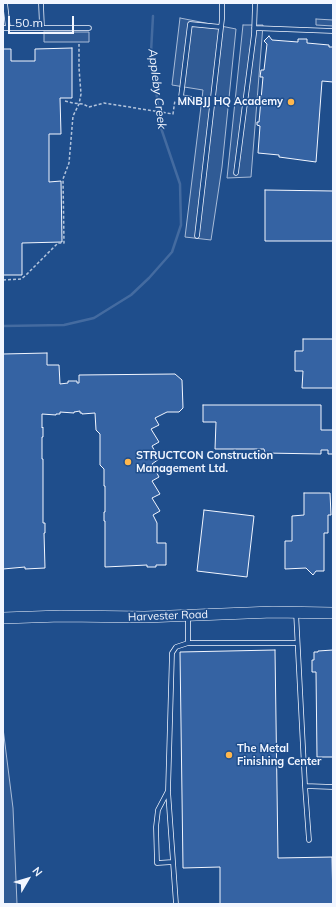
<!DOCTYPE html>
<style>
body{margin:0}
#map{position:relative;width:336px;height:907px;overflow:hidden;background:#1f4e8c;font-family:Mulish,sans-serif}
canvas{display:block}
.frame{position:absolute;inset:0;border:4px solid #f2f6ff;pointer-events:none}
.north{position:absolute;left:8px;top:859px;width:40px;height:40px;-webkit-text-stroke:3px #1f4e8c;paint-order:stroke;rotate:52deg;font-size:11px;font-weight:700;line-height:16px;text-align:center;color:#f2f6ff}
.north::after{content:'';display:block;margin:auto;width:14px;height:18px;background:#f2f6ff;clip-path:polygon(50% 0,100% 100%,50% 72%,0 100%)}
.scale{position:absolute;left:8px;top:16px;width:66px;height:18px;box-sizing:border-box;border:2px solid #f2f6ff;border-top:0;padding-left:5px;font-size:12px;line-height:14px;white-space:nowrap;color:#f2f6ff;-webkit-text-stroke:3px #1f4e8c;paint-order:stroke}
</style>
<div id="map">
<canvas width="336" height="907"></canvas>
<div class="frame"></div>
<div class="north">N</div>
<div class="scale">50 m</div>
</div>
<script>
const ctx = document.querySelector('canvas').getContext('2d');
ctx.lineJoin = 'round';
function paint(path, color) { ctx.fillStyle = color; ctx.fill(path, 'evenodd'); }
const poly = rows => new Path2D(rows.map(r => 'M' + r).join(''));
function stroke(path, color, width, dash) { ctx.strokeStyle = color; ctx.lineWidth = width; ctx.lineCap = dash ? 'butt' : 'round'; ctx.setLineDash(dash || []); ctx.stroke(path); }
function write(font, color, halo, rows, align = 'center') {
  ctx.font = font + ' Mulish,sans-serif'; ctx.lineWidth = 3; ctx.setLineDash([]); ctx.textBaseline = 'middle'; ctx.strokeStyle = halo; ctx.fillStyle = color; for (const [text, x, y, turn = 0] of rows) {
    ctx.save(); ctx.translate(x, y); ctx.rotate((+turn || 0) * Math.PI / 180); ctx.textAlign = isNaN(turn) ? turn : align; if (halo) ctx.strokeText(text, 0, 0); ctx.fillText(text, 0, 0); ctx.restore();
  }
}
const built = poly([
 [180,18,236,29,222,167,211,240,185,237,203,90,172,85,180,18],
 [316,19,333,20,333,26,316,25,316,19],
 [243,25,263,25,251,177,227,178,243,25],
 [44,32,89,32,89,42,44,42,44,32],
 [3,728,13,808,17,904,3,904,3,728]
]);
paint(built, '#305b95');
stroke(built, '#a8bbd7', 1);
stroke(poly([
 [3,326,64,325,94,318,131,295,149,278,172,252,181,225,180,184,161,128,151,52,153,16]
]), '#446ba0', 2.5);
const building = poly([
 [269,36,272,40,298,42,298,39,307,39,307,43,329,45,329,47,333,47,333,82,322,81,316,162,279,157,279,155,258,153,260,126,257,125,257,122,259,122,263,77,260,77,261,70,264,70,267,44,264,41,269,36],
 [72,48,72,98,60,98,61,134,49,134,49,182,61,181,62,242,22,243,22,275,3,275,3,49,11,49,11,61,35,61,35,49,72,48],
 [265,190,333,191,333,241,265,241,265,190],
 [303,339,333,339,333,388,302,388,303,371,295,371,295,351,303,351,303,339],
 [47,353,47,365,59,365,60,384,68,383,68,381,77,381,77,383,79,383,79,375,175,374,182,380,183,408,179,412,167,412,155,418,159,425,151,429,159,442,152,446,159,459,152,464,159,477,152,481,160,494,152,498,160,511,153,515,157,523,157,543,166,543,166,565,156,565,156,567,147,567,147,565,105,567,105,521,104,521,104,512,105,512,105,486,104,486,104,469,100,465,100,434,96,430,95,413,82,414,82,413,80,413,80,411,74,412,74,413,60,412,60,414,56,414,56,415,42,414,42,428,43,427,43,437,42,437,42,459,43,459,43,523,45,523,45,533,44,533,45,568,25,569,25,567,3,569,3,354,47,353],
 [203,405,321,405,321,430,333,430,333,454,328,454,328,450,321,450,321,454,265,453,264,449,215,449,216,422,203,422,203,405],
 [304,493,330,493,331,515,328,515,328,533,324,533,324,571,316,571,313,575,306,568,285,569,285,541,292,541,292,516,304,515,304,493],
 [204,510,254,516,247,577,197,571,204,510],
 [275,650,278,858,332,857,333,904,220,904,220,867,183,868,180,652,275,650],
 [333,650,333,757,317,757,316,672,312,672,312,660,314,660,314,652,318,652,318,651,333,650]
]);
paint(building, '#3563a3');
stroke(building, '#f2f6ff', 1);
const service = poly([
 [5,3,8,28],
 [41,3,42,28],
 [3,28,89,28],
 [254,28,333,31],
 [213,103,181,97,190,24,221,27],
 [236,173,254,34,255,3],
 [197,236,222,19,222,3],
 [296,612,305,786,333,787],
 [188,643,296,643],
 [305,786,309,840],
 [168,791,158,810,156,827,157,863,173,862],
 [176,904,168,791,172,653,176,647,188,643,188,616]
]);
const secondary = poly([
 [3,618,61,616,145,617,273,612,333,613]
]);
stroke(service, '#f2f6ff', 5.5);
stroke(secondary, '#f2f6ff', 12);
stroke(poly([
 [65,101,73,103,83,104,89,107,104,103,173,114,175,100],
 [3,280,21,279,25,276,58,243,64,243,63,179,69,163,73,116,79,104,81,94,79,68,79,44]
]), '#b3c4dc', 1.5, [3, 2]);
stroke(service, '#1f4e8c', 4);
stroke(secondary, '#1f4e8c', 11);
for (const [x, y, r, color] of [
 [291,102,4,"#ffb74d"],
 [128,462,4,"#ffb74d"],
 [229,755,4,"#ffb74d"]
]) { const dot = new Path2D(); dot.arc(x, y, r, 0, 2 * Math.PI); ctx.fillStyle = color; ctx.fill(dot); stroke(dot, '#1f4e8c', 1.5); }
write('bold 11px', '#f2f6ff', '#1f4e8c', [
 ["MNBJJ HQ Academy",283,102,"right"],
 ["STRUCTCON Construction",136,456],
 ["Management Ltd.",136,469],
 ["The Metal",237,749],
 ["Finishing Center",237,762]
], 'left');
write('11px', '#f2f6ff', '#1f4e8c', [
 ["Harvester Road",168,616,-2]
]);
write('italic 12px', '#f2f6ff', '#1f4e8c', [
 ["Appleby Creek",157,89,83]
]);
</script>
